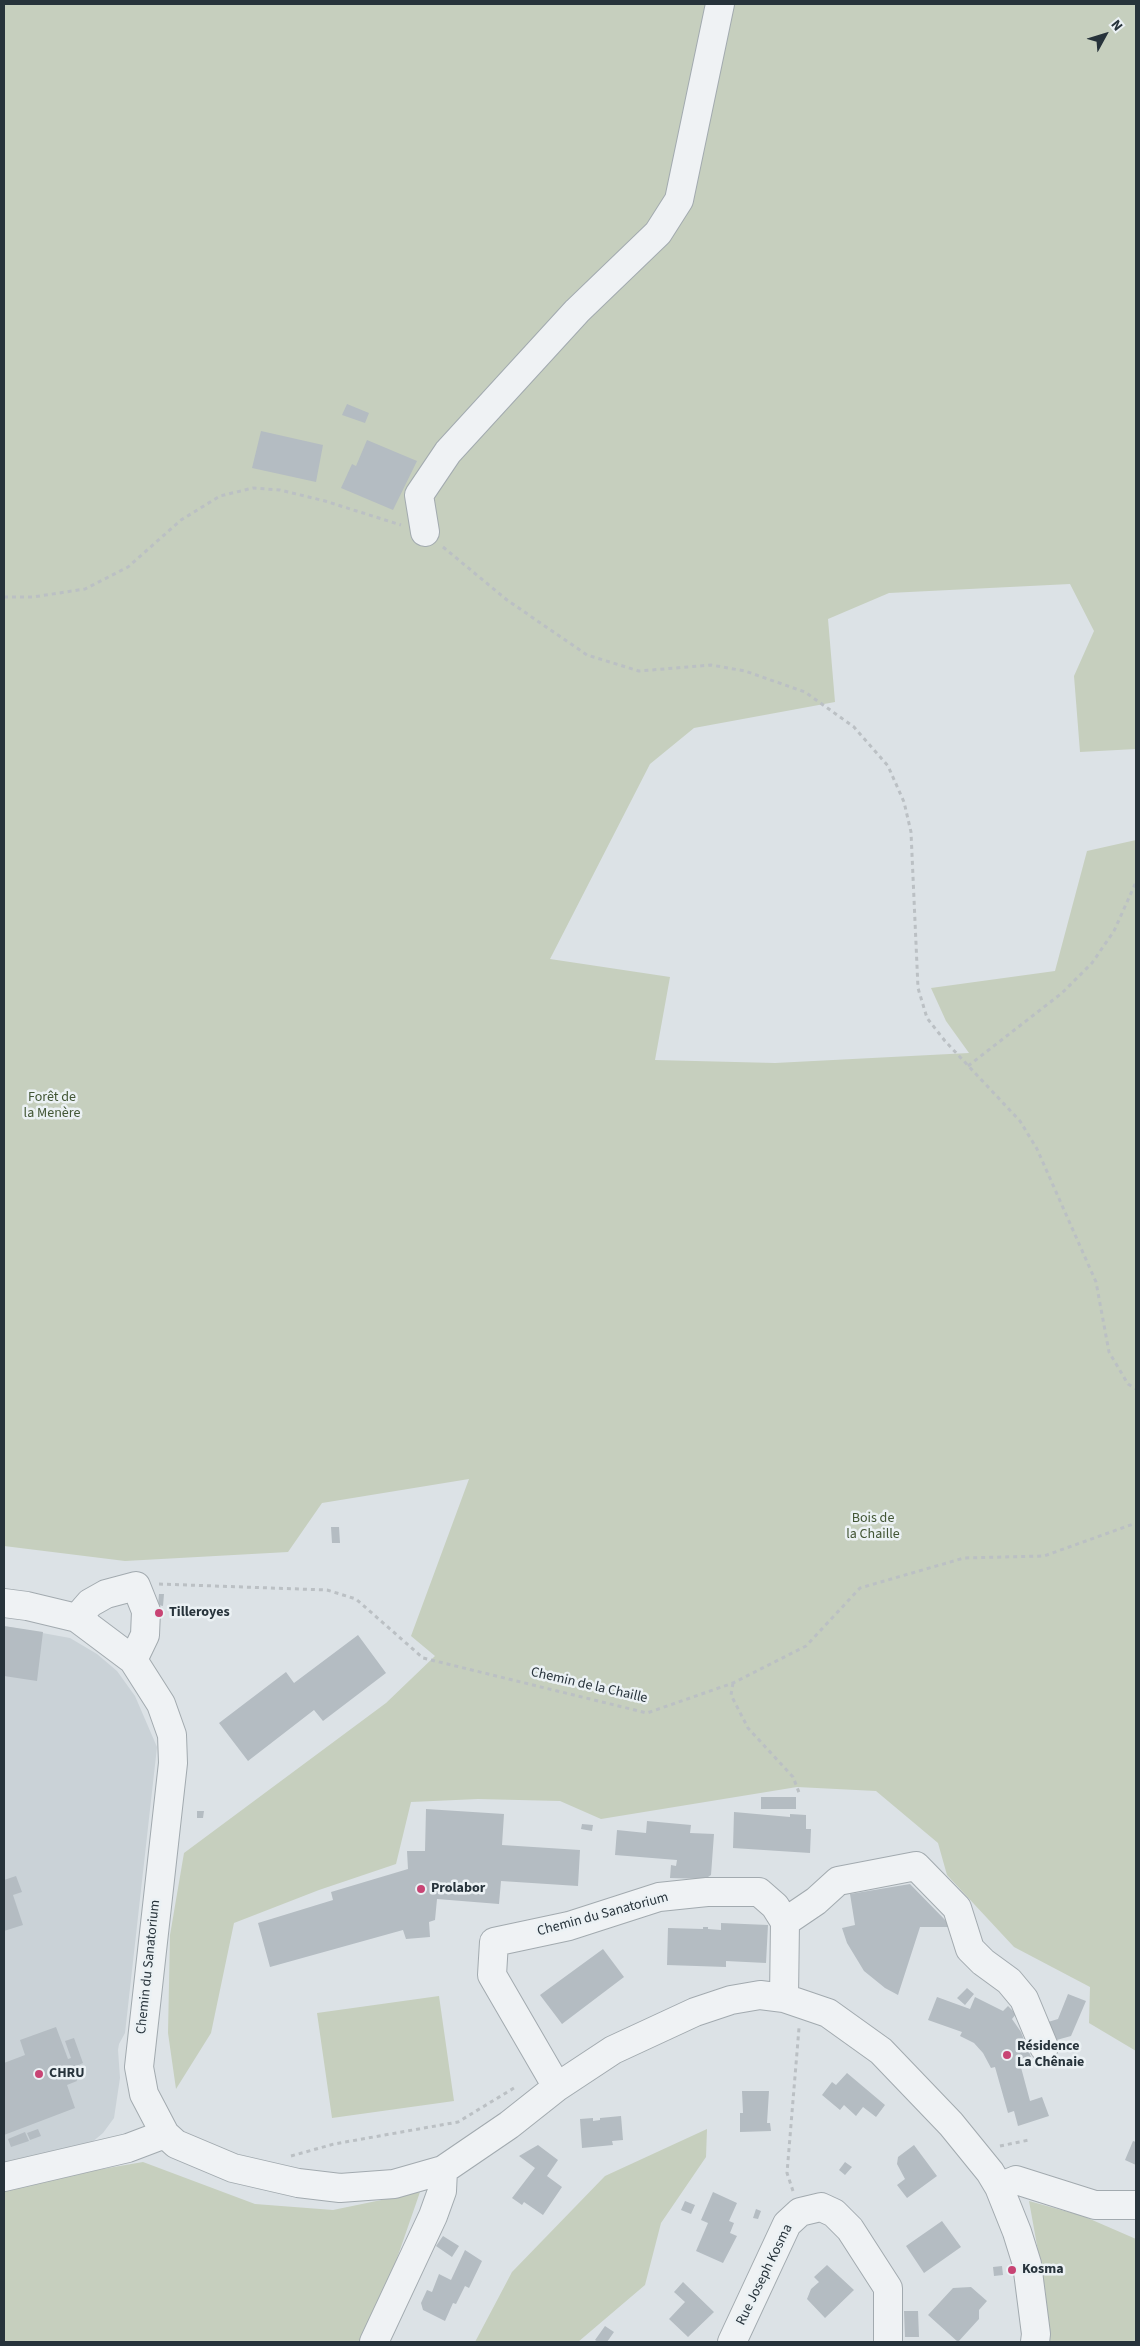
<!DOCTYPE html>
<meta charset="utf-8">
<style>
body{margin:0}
#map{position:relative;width:1140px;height:2346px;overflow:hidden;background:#dce2e6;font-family:"Source Sans 3",sans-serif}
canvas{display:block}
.frame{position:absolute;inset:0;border:5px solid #27333b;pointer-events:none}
.north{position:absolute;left:1080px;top:10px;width:50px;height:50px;-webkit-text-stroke:4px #ebf1f4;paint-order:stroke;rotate:51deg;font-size:14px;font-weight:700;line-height:20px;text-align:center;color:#27333b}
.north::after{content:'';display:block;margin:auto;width:18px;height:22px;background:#27333b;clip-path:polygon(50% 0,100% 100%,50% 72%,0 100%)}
</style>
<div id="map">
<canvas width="1140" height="2346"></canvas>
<div class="frame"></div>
<div class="north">N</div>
</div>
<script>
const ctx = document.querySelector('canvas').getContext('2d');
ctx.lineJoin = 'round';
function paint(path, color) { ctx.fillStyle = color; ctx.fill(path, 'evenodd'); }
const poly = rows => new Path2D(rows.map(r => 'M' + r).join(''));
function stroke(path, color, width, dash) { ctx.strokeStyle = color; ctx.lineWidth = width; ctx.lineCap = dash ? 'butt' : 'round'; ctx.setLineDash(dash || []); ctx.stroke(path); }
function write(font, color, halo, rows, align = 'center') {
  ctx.font = font + ' "Source Sans 3",sans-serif'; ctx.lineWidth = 5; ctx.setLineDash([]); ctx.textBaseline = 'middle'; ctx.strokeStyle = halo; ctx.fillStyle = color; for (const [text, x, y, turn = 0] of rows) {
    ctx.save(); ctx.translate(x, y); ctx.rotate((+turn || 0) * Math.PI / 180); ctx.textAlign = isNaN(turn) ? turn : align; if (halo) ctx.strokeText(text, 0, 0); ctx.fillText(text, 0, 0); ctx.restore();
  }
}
paint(poly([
 [4,1626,70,1638,97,1654,117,1671,135,1696,157,1747,125,2033,119,2044,118,2050,120,2078,114,2118,103,2133,91,2143,4,2166]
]), '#cad2d7');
paint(poly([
 [4,4,1136,4,1136,749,1080,752,1074,676,1094,631,1070,584,889,593,828,619,835,702,694,728,650,764,550,959,670,977,655,1060,775,1063,969,1053,946,1021,931,988,1055,971,1087,851,1136,840,1136,2051,1089,2023,1090,1987,1014,1947,947,1875,938,1843,876,1791,797,1787,601,1819,560,1801,478,1799,411,1802,396,1864,319,1890,234,1923,211,2033,176,2089,168,2033,170,1935,184,1853,386,1703,435,1656,411,1636,469,1479,322,1503,288,1552,125,1561,4,1546],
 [439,1996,454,2101,332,2118,317,2013],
 [707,2129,706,2157,661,2223,645,2285,578,2342,475,2342,512,2272,605,2176],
 [143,2162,255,2204,333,2210,420,2192,368,2342,4,2342,4,2186],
 [1029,2201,1083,2216,1136,2239,1136,2342,1042,2342,1046,2295]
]), '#c6cfbe');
paint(poly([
 [347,404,369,413,365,423,342,415],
 [261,431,323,445,316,482,252,468],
 [367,440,417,461,393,510,341,488,352,464,356,466],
 [331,1527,339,1527,340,1543,332,1543],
 [159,1594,164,1594,163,1606,158,1605],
 [4,1626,43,1632,37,1681,4,1676],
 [358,1635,386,1673,323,1721,314,1710,248,1761,219,1723,286,1672,294,1683],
 [796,1797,796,1809,761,1809,761,1797],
 [426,1809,504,1814,502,1845,580,1850,578,1886,501,1881,499,1904,437,1899,435,1920,429,1922,430,1937,406,1939,403,1930,270,1967,258,1923,333,1900,331,1892,408,1869,407,1851,425,1851],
 [197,1811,204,1811,203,1818,197,1818],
 [734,1812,790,1817,790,1814,806,1815,806,1829,811,1829,810,1853,733,1848],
 [647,1821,691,1825,690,1833,714,1834,711,1875,705,1879,670,1878,671,1865,676,1866,677,1860,615,1855,617,1830,646,1833],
 [582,1824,593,1825,592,1831,581,1829],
 [16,1876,22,1892,13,1895,23,1925,4,1931,4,1880],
 [910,1884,949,1924,948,1927,920,1927,898,1995,885,1988,864,1971,847,1943,842,1928,855,1925,850,1894],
 [721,1923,768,1925,766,1963,726,1961,726,1967,667,1965,668,1928,703,1929,703,1927,708,1927,708,1929,721,1930],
 [603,1949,624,1977,562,2024,540,1995],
 [967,1988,974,1994,965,2005,957,1998],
 [1068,1994,1086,2001,1071,2036,1053,2041,1048,2022,1058,2019],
 [937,1997,970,2009,975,1997,1003,2011,1008,2006,1016,2014,1012,2019,1021,2032,1031,2057,1019,2060,1030,2101,1042,2097,1049,2116,1018,2126,1014,2111,1008,2113,995,2067,991,2068,983,2053,974,2043,960,2036,962,2032,928,2020],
 [56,2027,68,2059,71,2058,65,2041,74,2038,83,2063,72,2068,77,2081,67,2085,75,2108,4,2135,4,2063,25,2055,20,2040],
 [847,2073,885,2105,876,2117,863,2107,856,2116,844,2105,840,2110,822,2095,832,2082,836,2085],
 [742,2091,769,2091,767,2123,770,2123,771,2131,740,2132,740,2113,743,2113],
 [621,2116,623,2140,612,2141,613,2145,582,2148,580,2119,593,2118,593,2121,600,2120,600,2118],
 [38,2129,41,2136,30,2140,27,2133],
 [25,2132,29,2141,11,2147,8,2139],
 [1133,2141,1136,2142,1136,2165,1125,2160],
 [538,2145,558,2160,547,2176,562,2187,543,2215,524,2202,522,2205,512,2198,535,2168,519,2156],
 [914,2145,937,2176,907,2198,897,2185,905,2179,897,2164,898,2157],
 [845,2162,852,2167,845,2175,839,2170],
 [713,2192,737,2203,729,2221,734,2223,730,2233,737,2236,723,2263,696,2251,708,2223,701,2220],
 [685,2201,695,2205,691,2214,681,2210],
 [756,2209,761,2211,758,2219,753,2218],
 [942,2221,961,2247,924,2273,906,2246],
 [443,2236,459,2246,452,2257,436,2246],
 [465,2250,482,2261,469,2288,465,2286,456,2304,453,2303,445,2321,423,2310,421,2303,427,2290,432,2292,439,2274,451,2280],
 [827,2265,854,2290,825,2318,807,2299,811,2289,819,2282,814,2277],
 [1002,2266,1003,2275,994,2276,993,2267],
 [683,2282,714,2312,688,2337,669,2319,685,2302,674,2292],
 [971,2287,987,2301,979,2310,979,2319,958,2342,928,2315,953,2288],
 [904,2311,918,2311,919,2337,905,2337],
 [605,2326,614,2332,607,2342,598,2342,595,2340]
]), '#b4bcc2');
const minor = poly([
 [425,532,419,495,448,452,577,311,658,233,679,200,720,4],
 [4,1603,27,1606,77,1618,133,1660,161,1704,172,1735,173,1763,139,2067,144,2094,165,2134,176,2144,233,2168,298,2183,340,2188,394,2184,443,2170,509,2125,557,2087,613,2050,695,2012,731,2000,760,1995,784,1998,828,2013,881,2051,951,2124,990,2172,999,2187,1017,2232,1027,2264,1036,2334,1035,2342],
 [77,1618,90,1603,106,1594,136,1586,146,1611,145,1635,133,1660],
 [785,1922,816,1901,838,1881,916,1866,957,1908,970,1949,983,1962,1009,1981,1024,1999,1044,2047],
 [557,2087,492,1975,494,1942,569,1926,659,1897,707,1892,759,1892,775,1906,785,1922,784,1998],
 [4,2177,128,2148,165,2134],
 [999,2187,1016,2180,1095,2205,1136,2205],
 [374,2342,433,2216,442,2191,443,2170],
 [732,2342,787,2224,800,2212,821,2207,834,2213,850,2229,888,2288,888,2342]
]);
stroke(minor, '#a2aaaf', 30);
stroke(poly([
 [443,547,507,600,587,655,639,671,711,665,745,671,805,692,854,727,888,766,904,802,911,832,918,988,927,1018,945,1041,1020,1121,1037,1149,1096,1282,1109,1352,1128,1384,1136,1389],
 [4,597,33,597,85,589,128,567,181,520,220,496,253,488,280,490,325,501,401,525],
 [968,1066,1062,993,1092,963,1114,931,1136,882],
 [159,1584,327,1590,356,1599,423,1658,647,1713,733,1683,806,1646,860,1588,964,1558,1044,1556,1136,1523],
 [733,1683,731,1695,748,1728,793,1777,800,1795],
 [1000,2146,1029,2140],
 [291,2156,334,2144,458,2122,514,2088],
 [793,2191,787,2173,799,2028]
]), '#bbc0c4', 3, [4, 4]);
stroke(minor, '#eff2f4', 28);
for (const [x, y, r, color] of [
 [159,1613,5,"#c84474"],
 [421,1889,5,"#c84474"],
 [1007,2055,5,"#c84474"],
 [39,2074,5,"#c84474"],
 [1012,2270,5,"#c84474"]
]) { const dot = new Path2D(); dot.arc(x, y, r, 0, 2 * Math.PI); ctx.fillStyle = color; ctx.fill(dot); stroke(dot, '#ebf1f4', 2); }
write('14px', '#425635', '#ebf1f4', [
 ["Forêt de",52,1098],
 ["la Menère",52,1114],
 ["Bois de",873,1519],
 ["la Chaille",873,1535]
]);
write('bold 14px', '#27333b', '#ebf1f4', [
 ["Tilleroyes",169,1613],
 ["Prolabor",431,1889],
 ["Résidence",1017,2047],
 ["La Chênaie",1017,2063],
 ["CHRU",49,2074],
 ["Kosma",1022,2270]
], 'left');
write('14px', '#27333b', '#ebf1f4', [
 ["Chemin de la Chaille",589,1686,13],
 ["Chemin du Sanatorium",603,1915,-15],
 ["Chemin du Sanatorium",149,1967,-84],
 ["Rue Joseph Kosma",765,2275,-64]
]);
</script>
